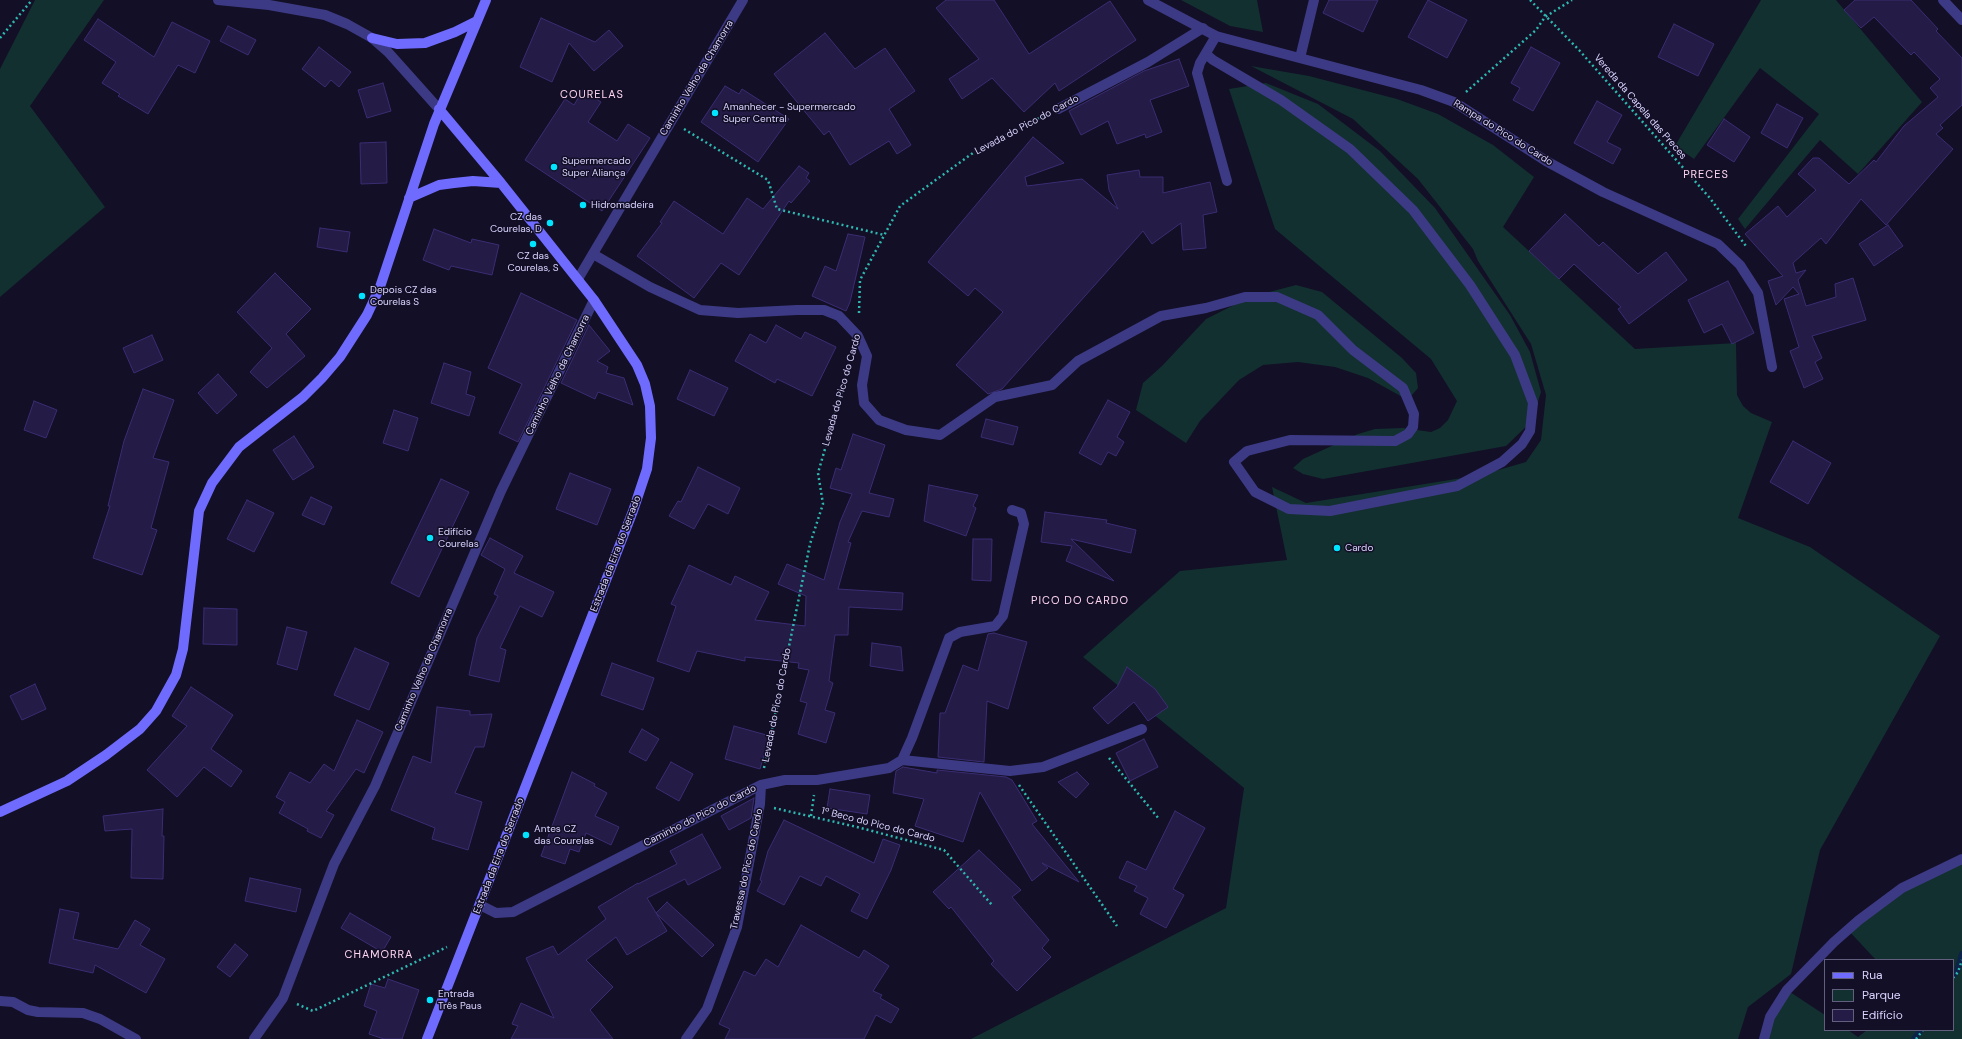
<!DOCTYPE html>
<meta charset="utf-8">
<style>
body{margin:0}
#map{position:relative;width:1962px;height:1039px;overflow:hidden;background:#130f26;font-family:"DM Sans",sans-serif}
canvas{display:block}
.legend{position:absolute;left:1824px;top:959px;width:130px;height:72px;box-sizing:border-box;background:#130f26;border:1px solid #625e7d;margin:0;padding:5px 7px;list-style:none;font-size:12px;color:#d9d4ff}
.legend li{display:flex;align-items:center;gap:8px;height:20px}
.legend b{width:20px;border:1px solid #625e7d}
</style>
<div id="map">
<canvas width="1962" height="1039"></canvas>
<ul class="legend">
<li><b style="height:5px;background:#6f6bff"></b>Rua</li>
<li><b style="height:11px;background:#12302f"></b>Parque</li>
<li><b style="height:11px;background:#241b47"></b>Edifício</li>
</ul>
</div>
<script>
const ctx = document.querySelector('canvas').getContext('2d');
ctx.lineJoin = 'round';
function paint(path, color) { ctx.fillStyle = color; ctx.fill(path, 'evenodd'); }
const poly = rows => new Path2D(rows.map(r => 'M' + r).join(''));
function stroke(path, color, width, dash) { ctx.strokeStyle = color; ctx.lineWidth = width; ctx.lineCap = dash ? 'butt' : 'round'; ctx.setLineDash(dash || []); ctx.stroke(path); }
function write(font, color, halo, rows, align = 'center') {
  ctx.font = font + ' "DM Sans",sans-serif'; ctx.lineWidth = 3; ctx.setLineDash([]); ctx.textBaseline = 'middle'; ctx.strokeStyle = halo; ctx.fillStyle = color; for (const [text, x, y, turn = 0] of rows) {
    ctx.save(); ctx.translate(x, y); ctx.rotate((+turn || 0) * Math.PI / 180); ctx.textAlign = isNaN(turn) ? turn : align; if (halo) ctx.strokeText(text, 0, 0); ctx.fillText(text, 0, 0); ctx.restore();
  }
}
paint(poly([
 [35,0,104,0,30,106,105,207,0,297,0,69],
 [1181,0,1257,0,1263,32,1230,26],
 [1761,0,1836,0,1922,102,1858,174,1820,140,1745,229,1738,219,1819,114,1760,68,1694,159,1675,146],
 [1251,66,1309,76,1397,99,1438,114,1493,145,1534,177,1503,227,1635,349,1736,343,1737,395,1743,406,1751,413,1772,422,1738,518,1810,547,1940,636,1820,850,1791,974,1748,1007,1738,1039,971,1039,1226,908,1244,788,1083,657,1180,571,1287,560,1272,487,1306,503,1481,475,1526,462,1541,440,1546,395,1531,344,1478,261,1473,249,1418,179,1353,119],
 [1266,83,1318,104,1380,151,1435,208,1510,315,1530,352,1541,392,1532,421,1506,446,1323,479,1303,474,1293,468,1303,459,1358,434,1375,429,1403,428,1431,432,1440,428,1448,420,1457,401,1431,359,1275,229,1229,89],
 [1296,285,1322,292,1402,358,1416,373,1418,388,1412,395,1406,399,1368,378,1335,367,1298,362,1263,365,1239,380,1200,421,1186,443,1136,410,1143,383,1162,366,1206,319,1250,297],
 [1962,859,1962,1039,1764,1039,1787,990,1825,1015,1825,1030,1848,1030,1858,1037,1867,1030,1953,1030,1953,960,1876,960,1848,930,1883,902]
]), '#12302f');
stroke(poly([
 [1953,976,1957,971,1962,954],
 [1914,1039,1921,1030]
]), '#0c2248', 6);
const building = poly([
 [946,0,994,0,1029,54,1110,1,1136,40,1059,91,1055,83,1024,112,992,78,962,99,949,79,979,59,936,8,946,0],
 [1329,0,1378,0,1363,32,1323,13,1329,0],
 [1428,0,1467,20,1447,58,1408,37,1428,0],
 [1855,0,1911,0,1938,29,1936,31,1962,58,1962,105,1940,125,1943,128,1936,134,1953,149,1886,225,1861,199,1826,244,1821,238,1793,263,1796,273,1806,270,1798,280,1806,306,1836,297,1835,284,1853,278,1866,320,1812,336,1822,358,1815,362,1823,379,1804,388,1790,351,1799,347,1784,299,1799,294,1793,287,1776,305,1768,281,1783,276,1745,234,1778,206,1787,217,1816,190,1798,174,1813,158,1819,158,1849,184,1874,160,1876,162,1904,126,1938,97,1930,88,1940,79,1914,52,1911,55,1874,17,1861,28,1844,10,1855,0],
 [541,18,595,42,609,30,623,46,594,71,569,43,552,82,520,67,541,18],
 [98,19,154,57,172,22,210,41,195,73,178,65,148,114,118,96,120,94,102,83,116,62,84,40,98,19],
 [1674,24,1714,44,1698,76,1658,57,1674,24],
 [228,26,256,40,248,55,220,41,228,26],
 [825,33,855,69,885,48,915,91,889,109,911,145,897,154,889,141,850,165,829,131,824,135,774,74,825,33],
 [319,47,351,72,339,87,331,80,325,87,302,69,319,47],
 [1531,47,1560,63,1533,111,1513,100,1520,88,1511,83,1531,47],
 [1179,59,1189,86,1150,100,1162,132,1146,138,1145,134,1117,144,1108,121,1081,135,1069,111,1144,71,1179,59],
 [383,83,391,111,367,118,358,90,383,83],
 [725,86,739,94,742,89,789,119,758,162,701,122,725,86],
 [583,90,601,102,588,122,617,141,628,124,650,138,602,211,525,160,565,99,574,105,583,90],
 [1597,101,1622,115,1607,142,1621,149,1613,164,1574,143,1597,101],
 [1777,104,1803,118,1787,148,1761,133,1777,104],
 [1724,119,1750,137,1734,162,1707,145,1724,119],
 [1033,137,1064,163,1025,177,1027,186,1082,179,1118,209,1109,190,1107,175,1139,170,1140,177,1163,177,1163,193,1210,182,1217,212,1203,215,1206,248,1183,250,1181,223,1152,244,1143,231,1002,389,988,394,956,365,1003,312,975,288,968,296,928,262,1033,137],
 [386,142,387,183,361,184,360,143,386,142],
 [799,166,809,173,806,178,810,181,791,203,789,201,739,275,721,263,694,298,637,256,662,223,660,222,674,201,723,234,747,198,763,209,799,166],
 [1565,214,1599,246,1603,242,1638,274,1666,252,1687,280,1629,324,1618,309,1621,307,1574,264,1559,279,1529,251,1565,214],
 [1888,225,1903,246,1874,266,1859,244,1888,225],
 [320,228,350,232,347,252,317,247,320,228],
 [434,229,471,243,472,239,499,245,492,275,451,266,449,270,423,260,434,229],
 [848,234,865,237,850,302,846,311,812,296,825,266,836,271,848,234],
 [275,273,311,309,286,334,305,356,267,388,250,372,272,348,237,312,275,273],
 [1728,281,1754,333,1732,344,1722,324,1704,333,1688,300,1728,281],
 [521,293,577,320,518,442,499,433,522,384,488,368,521,293],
 [589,325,610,351,597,361,608,367,606,373,624,378,633,405,598,392,595,399,561,383,589,325],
 [776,325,801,339,805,332,836,347,812,396,777,379,775,383,735,361,750,334,766,343,776,325],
 [152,335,163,360,134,373,123,348,152,335],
 [444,363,471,372,466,394,475,397,469,416,431,403,444,363],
 [690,370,728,388,714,416,677,399,690,370],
 [218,374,237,395,217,414,198,393,218,374],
 [143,389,174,400,153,458,169,462,151,528,157,530,142,575,93,558,110,506,108,506,124,441,143,389],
 [1108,400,1130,412,1117,437,1124,442,1116,456,1108,452,1101,465,1079,453,1108,400],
 [34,401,57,410,46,438,24,430,34,401],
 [394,410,418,418,408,451,383,443,394,410],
 [986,419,1018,427,1013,445,981,437,986,419],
 [853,434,885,445,869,493,894,499,889,517,862,511,848,542,851,543,838,589,903,593,902,610,849,607,848,635,835,635,829,681,833,683,825,710,835,713,826,743,798,734,807,703,800,701,809,670,798,668,799,663,745,657,745,661,697,651,689,672,657,661,676,606,671,604,689,565,731,585,735,576,769,592,755,620,805,626,806,596,778,584,787,564,824,580,840,522,852,494,830,488,836,468,841,470,853,434],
 [294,436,314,467,293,480,273,450,294,436],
 [1793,441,1831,463,1808,504,1770,482,1793,441],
 [698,467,740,488,728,514,708,504,694,529,669,516,678,501,681,502,698,467],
 [570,473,611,489,597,525,556,509,570,473],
 [441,479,469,492,419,597,391,583,441,479],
 [929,485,978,495,973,506,976,508,966,536,924,521,929,485],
 [311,497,332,507,324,525,302,515,311,497],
 [247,500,274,513,254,552,227,539,247,500],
 [1045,512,1107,520,1106,523,1136,530,1131,553,1071,539,1114,581,1066,561,1072,546,1041,542,1045,512],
 [490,538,523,556,514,573,554,592,542,617,520,606,500,648,506,650,499,682,469,675,477,638,498,596,494,594,505,569,481,555,490,538],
 [973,539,992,539,991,581,972,580,973,539],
 [204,608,237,609,237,645,203,644,204,608],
 [287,627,307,632,297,670,277,664,287,627],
 [994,633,1027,642,1008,709,987,701,984,762,938,757,940,713,945,713,963,665,978,671,988,634,994,633],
 [872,643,901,647,903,671,870,666,872,643],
 [355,648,389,663,369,710,334,695,355,648],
 [612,663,654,678,643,710,601,695,612,663],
 [1127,667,1155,689,1168,707,1148,721,1134,702,1108,724,1093,708,1117,687,1127,667],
 [35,684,46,709,22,720,10,696,35,684],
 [191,687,233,715,211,749,242,771,231,787,204,767,177,797,147,770,187,726,172,716,191,687],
 [437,707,470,711,470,715,492,714,484,747,475,747,455,793,482,802,468,850,432,839,435,828,391,810,413,756,431,763,437,707],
 [357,720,383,732,364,773,356,769,326,811,334,815,321,838,307,831,308,829,279,813,285,802,276,797,290,772,310,783,324,764,334,771,357,720],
 [734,726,770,736,760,769,725,759,734,726],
 [642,729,659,739,646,761,629,752,642,729],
 [1144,739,1158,767,1130,781,1116,753,1144,739],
 [671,762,693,774,679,801,656,788,671,762],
 [903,767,937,773,937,770,1006,777,1012,780,1037,821,1032,824,1079,882,1042,863,1048,868,1032,881,980,792,963,842,915,826,924,799,893,793,896,771,903,767],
 [572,772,595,784,594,786,607,793,595,816,619,827,611,845,586,833,579,852,570,849,565,864,541,856,572,772],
 [1077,772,1089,784,1076,798,1058,782,1077,772],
 [830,789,870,795,867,814,827,808,830,789],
 [754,798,751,818,729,830,721,816,754,798],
 [163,809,162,836,164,836,163,879,131,878,132,829,105,831,103,816,163,809],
 [1175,811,1205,828,1173,889,1184,895,1166,928,1140,914,1148,898,1134,891,1137,886,1119,878,1127,861,1146,870,1175,811],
 [784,820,874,863,883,839,900,845,891,870,867,919,851,911,860,894,826,876,821,886,800,876,784,905,757,891,762,881,760,880,768,851,784,820],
 [702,834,721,868,688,885,685,879,647,898,667,931,627,955,616,937,586,960,613,987,590,1010,613,1039,511,1039,518,1026,512,1024,521,1003,554,1018,526,958,553,946,558,955,606,919,598,907,638,883,638,884,677,864,670,851,702,834],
 [979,850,1021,890,1012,897,1049,940,1042,948,1051,957,1017,991,991,964,994,961,951,907,949,909,933,892,979,850],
 [250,878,301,889,296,912,245,901,250,878],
 [667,902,714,945,702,957,656,913,667,902],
 [60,909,79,913,73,939,118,949,135,920,150,929,140,945,165,959,146,993,95,965,93,973,49,963,60,909],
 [350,913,391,937,382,952,341,928,350,913],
 [801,925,859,958,864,950,889,966,873,991,882,995,880,998,899,1009,891,1023,876,1015,864,1039,725,1039,730,1029,719,1024,744,971,755,976,766,959,778,967,801,925],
 [235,944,248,955,230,977,217,967,235,944],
 [388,979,419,990,402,1039,384,1039,369,1034,377,1011,364,1006,371,984,385,988,388,979]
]);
paint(building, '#241b47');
stroke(building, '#3b2d73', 1);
stroke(poly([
 [1530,0,1579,50,1709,197,1746,246],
 [0,38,32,0],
 [1466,92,1536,30,1545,17,1572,0],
 [684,129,768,180,777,209,884,235],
 [859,313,860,280,900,206,977,150,1045,115],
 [1109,758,1159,819],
 [764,768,810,544,823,504,818,473,845,380],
 [1019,785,1117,926],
 [774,808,857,827,944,850,992,905],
 [811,816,814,795],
 [1953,978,1958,972,1962,960],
 [297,1004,313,1011,447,947],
 [1916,1039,1923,1030]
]), '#2fb8b0', 2.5, [2, 3]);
stroke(poly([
 [1216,36,1200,63,1197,73,1227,181],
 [1058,109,1148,62,1203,28],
 [593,254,650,287,700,310,738,313,797,310,824,310,839,316,858,336,867,356,862,385,864,403,879,420,906,430,940,435,995,397,1052,385,1078,361,1161,316,1206,308,1245,297,1277,297,1318,315,1353,350,1403,388,1414,414,1413,427,1408,434,1395,441,1290,440,1247,451,1234,462,1255,492,1289,509,1330,511,1457,486,1502,462,1522,444,1530,431,1533,403,1515,355,1470,285,1413,210,1350,149,1281,100,1213,60,1206,54],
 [902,760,912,738,949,638,960,632,995,626,1003,616,1024,524,1021,513,1012,510],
 [480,905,496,913,513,912,761,785,785,780,817,780,889,768,902,760,1010,771,1043,767,1142,729],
 [686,1039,707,1009,737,927,760,804,761,785]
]), '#3d3a85', 10);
stroke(poly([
 [1148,0,1216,36,1421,90,1454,102,1546,161,1603,192,1718,244,1740,265,1758,293,1772,367],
 [1943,0,1962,20],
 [1300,58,1314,0],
 [578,279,743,0],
 [0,1001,13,1002,28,1010,38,1012,83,1013,100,1019,136,1039],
 [254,1039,283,998,334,864,375,786,501,491,594,300],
 [1764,1039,1770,1017,1787,990,1834,942,1859,920,1902,888,1962,859]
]), '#3d3a85', 10);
stroke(poly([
 [218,0,269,5,325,15,347,24,372,38,388,52,439,109]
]), '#3d3a85', 10);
stroke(poly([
 [372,38,397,44,425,43,455,32,477,21],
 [409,198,439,185,454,183,473,181,501,183],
 [0,812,67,781,106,755,140,729,156,711,176,675,183,649,199,511,212,483,239,447,303,397,322,378,340,357,367,315,380,287,434,124,486,0],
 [427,1039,633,511,647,469,651,438,650,406,645,384,637,365,594,300,501,183,439,109]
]), '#6f6bff', 10);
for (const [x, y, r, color] of [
 [715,113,4,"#00e5ff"],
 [554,167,4,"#00e5ff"],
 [583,205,4,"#00e5ff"],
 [550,223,4,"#00e5ff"],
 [533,244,4,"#00e5ff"],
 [362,296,4,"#00e5ff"],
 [430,538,4,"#00e5ff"],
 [1337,548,4,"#00e5ff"],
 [526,835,4,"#00e5ff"],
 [430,1000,4,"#00e5ff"]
]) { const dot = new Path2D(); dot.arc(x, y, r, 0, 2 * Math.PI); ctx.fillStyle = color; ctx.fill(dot); stroke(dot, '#130f26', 1.5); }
write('10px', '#d9d4ff', '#130f26', [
 ["Caminho Velho da Chamorra",697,78,-59],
 ["Vereda da Capela das Preces",1640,107,49],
 ["Levada do Pico do Cardo",1027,125,-28],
 ["Rampa do Pico do Cardo",1503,133,32],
 ["Caminho Velho da Chamorra",558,375,-64],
 ["Levada do Pico do Cardo",842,390,-74],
 ["Estrada da Eira do Serrado",616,554,-69],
 ["Caminho Velho da Chamorra",424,670,-67],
 ["Levada do Pico do Cardo",777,705,-79],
 ["Caminho do Pico do Cardo",700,816,-27],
 ["1º Beco do Pico do Cardo",878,825,14],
 ["Estrada da Eira do Serrado",499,856,-69],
 ["Travessa do Pico do Cardo",747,869,-78]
]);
write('10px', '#d9d4ff', '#130f26', [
 ["Amanhecer - Supermercado",723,107],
 ["Super Central",723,119],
 ["Supermercado",562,161],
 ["Super Aliança",562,173],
 ["Hidromadeira",591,205],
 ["CZ das",542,217,"right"],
 ["Courelas, D",542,229,"right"],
 ["CZ das",533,256,"center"],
 ["Courelas, S",533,268,"center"],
 ["Depois CZ das",370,290],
 ["Courelas S",370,302],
 ["Edifício",438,532],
 ["Courelas",438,544],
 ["Cardo",1345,548],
 ["Antes CZ",534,829],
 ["das Courelas",534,841],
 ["Entrada",438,994],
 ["Três Paus",438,1006]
], 'left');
ctx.letterSpacing = '1px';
write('11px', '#ffd6f0', '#130f26', [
 ["COURELAS",592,95],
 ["PRECES",1706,175],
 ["PICO DO CARDO",1080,601],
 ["CHAMORRA",379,955]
]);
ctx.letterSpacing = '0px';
</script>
